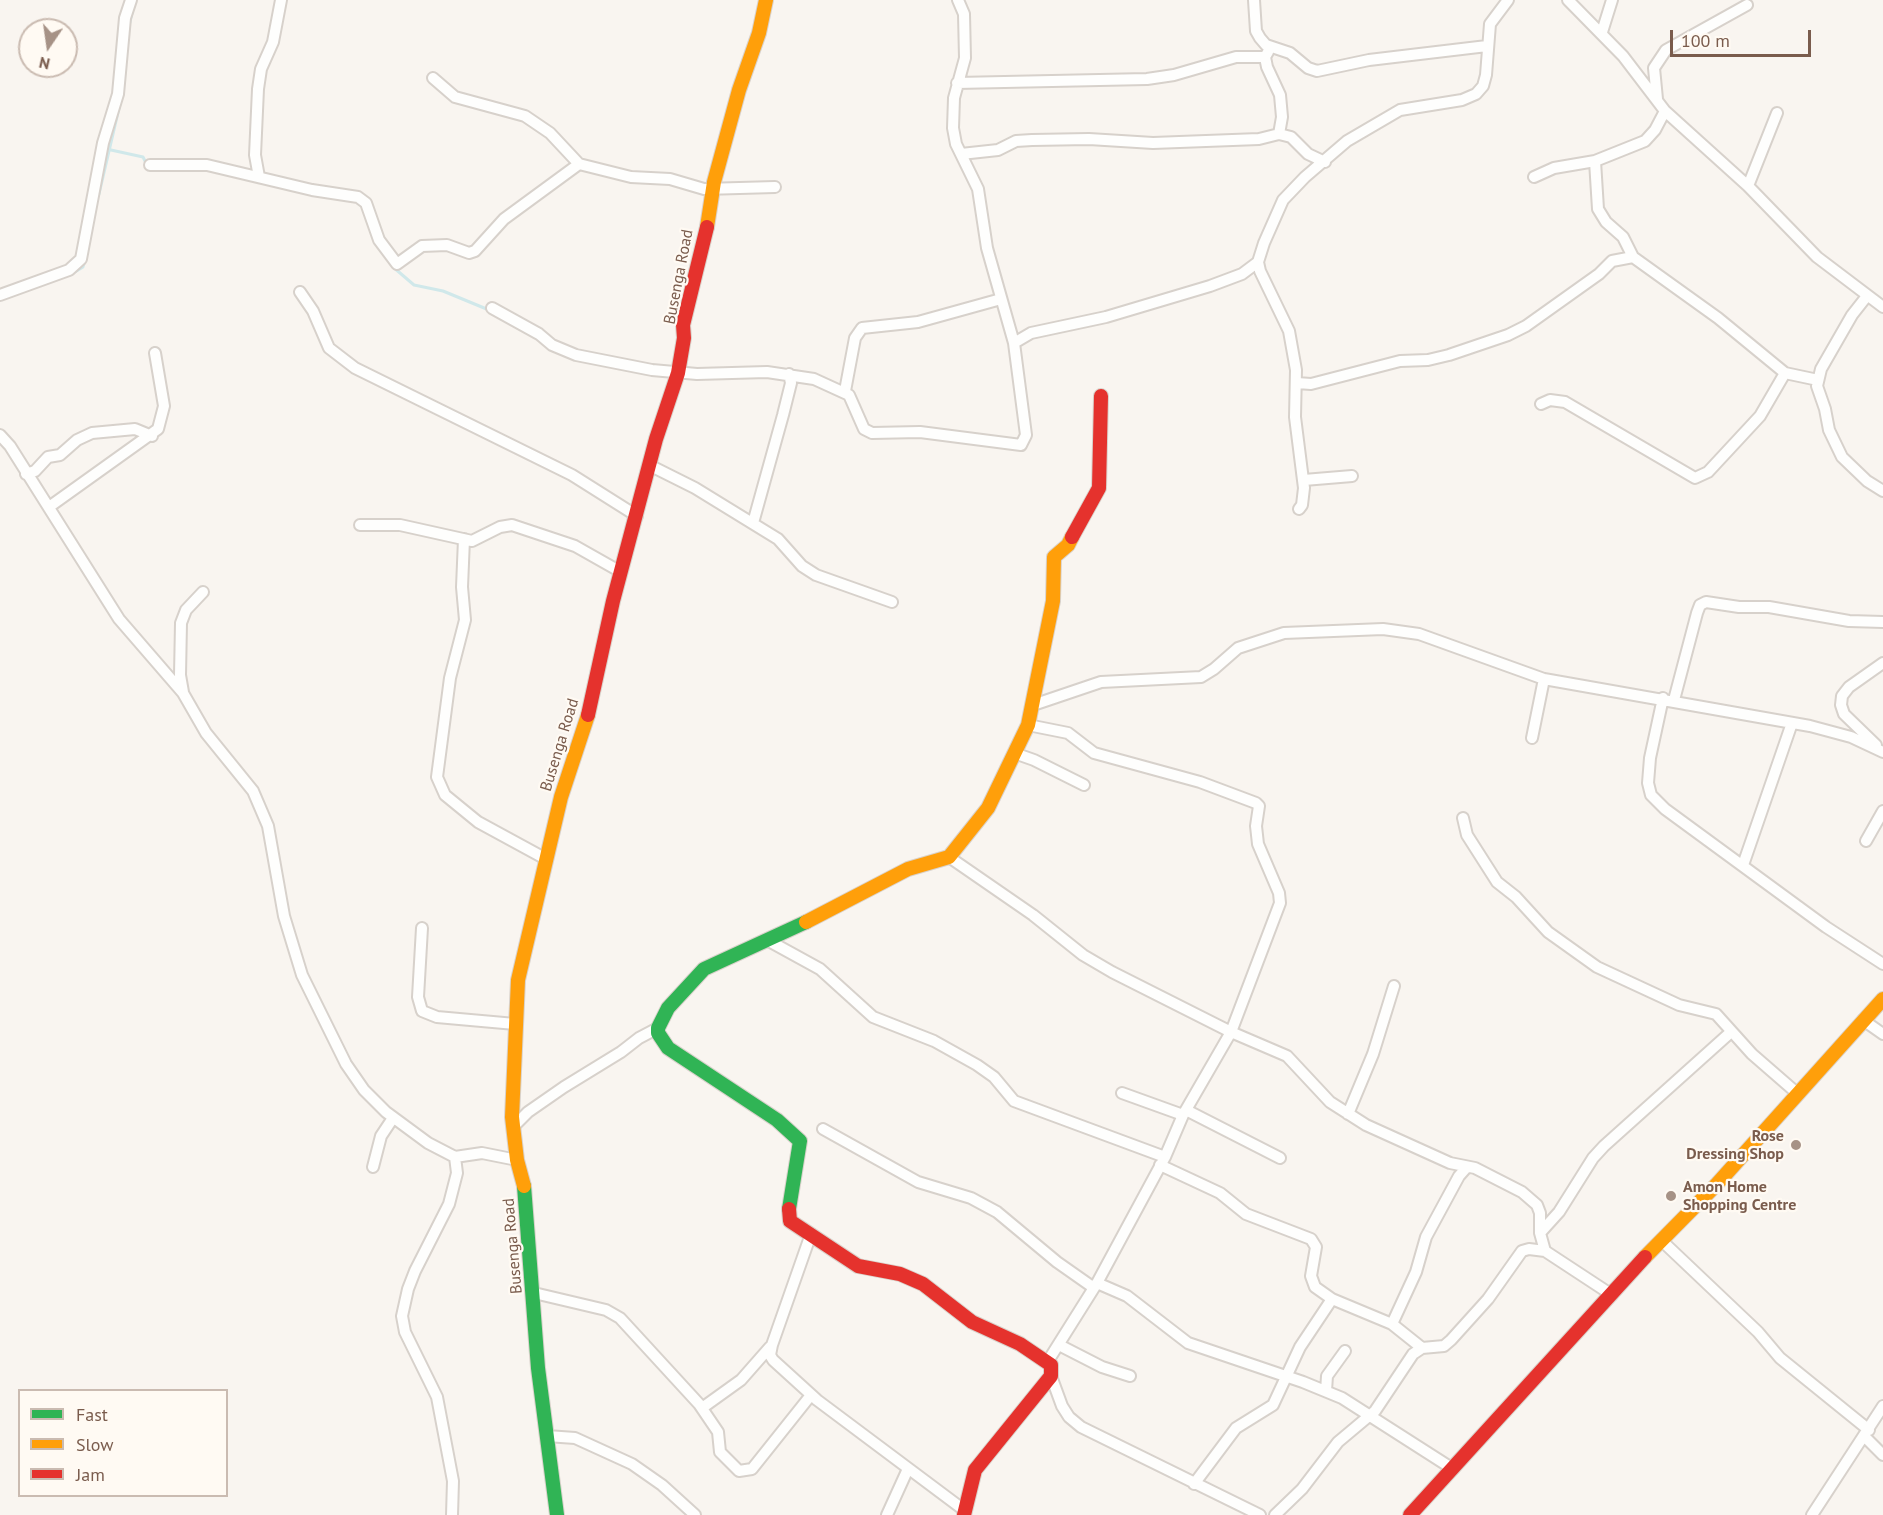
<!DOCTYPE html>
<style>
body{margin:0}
#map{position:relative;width:1883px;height:1515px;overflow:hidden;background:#f9f5f0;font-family:"PT Sans",sans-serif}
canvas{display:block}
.legend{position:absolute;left:18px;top:1389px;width:210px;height:108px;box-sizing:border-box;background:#fffaf3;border:2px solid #cabbb1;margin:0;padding:8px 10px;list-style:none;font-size:18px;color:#7a5c4d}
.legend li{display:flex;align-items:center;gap:12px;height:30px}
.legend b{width:30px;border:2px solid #cabbb1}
.north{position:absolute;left:18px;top:18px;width:60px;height:60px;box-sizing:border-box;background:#fffaf3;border:2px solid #cabbb1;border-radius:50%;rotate:193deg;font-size:16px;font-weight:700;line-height:24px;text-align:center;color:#7a5c4d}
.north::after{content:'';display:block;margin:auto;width:21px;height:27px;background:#a69286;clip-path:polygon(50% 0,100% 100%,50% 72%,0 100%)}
.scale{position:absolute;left:1670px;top:30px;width:141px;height:27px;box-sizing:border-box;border:3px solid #7a5c4d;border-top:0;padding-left:8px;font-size:18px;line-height:21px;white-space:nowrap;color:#7a5c4d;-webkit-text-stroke:4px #fffaf3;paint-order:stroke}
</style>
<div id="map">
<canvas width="1883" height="1515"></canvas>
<ul class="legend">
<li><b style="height:8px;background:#30b455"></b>Fast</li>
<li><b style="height:8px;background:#ff9f0a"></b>Slow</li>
<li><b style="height:8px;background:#e5322d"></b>Jam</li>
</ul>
<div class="north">N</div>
<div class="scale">100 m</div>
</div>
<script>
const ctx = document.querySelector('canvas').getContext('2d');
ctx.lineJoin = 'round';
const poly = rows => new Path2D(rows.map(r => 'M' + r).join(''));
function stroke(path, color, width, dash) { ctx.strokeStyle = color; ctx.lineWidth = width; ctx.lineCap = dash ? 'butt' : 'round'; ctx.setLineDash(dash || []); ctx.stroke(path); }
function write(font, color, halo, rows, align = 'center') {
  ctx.font = font + ' "PT Sans",sans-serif'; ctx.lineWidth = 4.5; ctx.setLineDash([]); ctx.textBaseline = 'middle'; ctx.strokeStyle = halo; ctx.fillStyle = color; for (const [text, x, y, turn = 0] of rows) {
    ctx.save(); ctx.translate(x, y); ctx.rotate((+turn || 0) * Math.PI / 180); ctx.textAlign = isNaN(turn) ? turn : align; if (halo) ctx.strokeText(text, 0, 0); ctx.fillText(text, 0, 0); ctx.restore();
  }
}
stroke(poly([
 [129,26,133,9],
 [111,150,143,157,147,165],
 [99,194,120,104],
 [393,267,414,285,443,291,489,310],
 [70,275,83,267,85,259],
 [514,326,535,337]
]), '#d0e8ea', 3);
const street = poly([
 [1254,0,1256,31,1260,38,1266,45,1290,53,1308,68,1317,71,1369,60,1487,46],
 [1568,0,1623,56,1665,111,1748,186,1817,257,1883,307],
 [1602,32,1612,0],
 [1268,52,1265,57,1267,67,1280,95,1282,117,1279,134],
 [433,78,455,97,525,116,550,133,579,164],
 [957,83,1147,79,1174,75,1236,57,1265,57],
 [1657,99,1654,68,1666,50,1747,5],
 [961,154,998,150,1016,141,1032,140,1089,139,1153,143,1259,139,1279,134,1291,137,1308,154,1325,162],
 [150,165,207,165,312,190,358,197,366,203,379,240,397,264,422,246,447,245,469,253,475,251,504,219,579,164,631,177,670,179,704,189,775,187],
 [259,177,255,155,258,89,261,69,273,42,281,0],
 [1534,177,1554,168,1595,161,1645,141,1655,130,1665,111],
 [1748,186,1777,113],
 [300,292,313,311,329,348,355,368,572,475,637,516],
 [0,295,69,270,81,259,103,143,118,94,125,18,131,0],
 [1867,296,1852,315,1821,369,1817,386,1825,409,1829,430,1842,457,1867,481,1883,491],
 [492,308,539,334,552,345,576,355,652,370,697,374,767,372,814,379,849,395,864,429,872,433,920,432,1021,445,1026,435,1014,343,987,248,978,189,956,144,953,128,954,98,965,58,964,14,958,0],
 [1014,343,1031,333,1106,317,1210,286,1242,274,1258,262],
 [1785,373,1818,380],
 [1297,383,1311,384,1400,361,1428,360,1449,355,1508,335,1526,326,1599,274,1612,261,1633,257],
 [845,391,855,338,862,328,918,322,1001,299],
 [1541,404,1550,400,1565,402,1695,478,1708,472,1760,416,1785,373,1718,318,1633,257,1623,237,1606,222,1598,209,1595,161],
 [0,435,10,446,119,619,183,693,206,733,253,791,268,826,284,916,302,975,346,1064,364,1090,386,1112,428,1143,455,1157,457,1173,449,1204,415,1271,408,1289,402,1316,405,1332,437,1397,453,1481,452,1515],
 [649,465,695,488,778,539,802,566,816,575,892,602],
 [26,474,35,471,48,457,60,455,77,440,92,433,135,429,152,436],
 [1304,480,1352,476],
 [49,507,158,429,164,406,155,353],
 [1299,509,1302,505,1304,488,1295,417,1296,370,1289,331,1260,271,1258,262,1264,243,1283,200,1305,177,1347,141,1400,110,1462,100,1476,94,1483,86,1486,75,1490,24,1508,0],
 [753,523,783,415,791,383,789,374],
 [360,525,400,525,472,541,500,527,512,525,575,546,621,572],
 [464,539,462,587,465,620,450,678,437,777,445,795,478,822,546,859],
 [183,692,180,675,181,623,186,610,203,592],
 [1663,698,1650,758,1648,783,1651,795,1665,809,1826,927,1883,964],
 [1674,700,1697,613,1700,605,1706,602,1739,607,1769,607,1849,621,1883,622],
 [1033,705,1101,682,1201,677,1214,669,1238,648,1284,633,1383,629,1419,634,1544,679,1810,726,1851,737,1883,752],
 [1028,725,1068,733,1094,753,1200,782,1256,803,1259,806,1256,826,1258,844,1279,893,1280,903,1231,1032,1183,1115,1165,1157,1097,1283,1048,1361],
 [1532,738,1544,679],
 [1876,745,1844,714,1841,705,1842,696,1849,687,1883,663],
 [1017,754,1034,760,1084,785],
 [1463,818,1467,835,1497,882,1516,897,1548,932,1597,967,1679,1005,1716,1014,1752,1054,1798,1094],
 [1866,841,1883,811],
 [949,857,1033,915,1083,955,1112,972,1231,1032,1287,1056,1330,1102,1366,1125,1450,1163,1475,1168,1522,1192,1537,1205,1540,1213,1540,1233,1545,1251],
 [1743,865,1792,723],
 [422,928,418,997,422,1011,437,1017,515,1024],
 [769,941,820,969,873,1017,934,1041,977,1065,994,1077,1014,1101,1165,1157],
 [1863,1020,1883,1034],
 [1122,1093,1183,1115],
 [1186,1110,1280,1158],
 [1348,1114,1373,1054,1394,986],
 [513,1127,528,1112,564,1087,621,1052,639,1038,658,1028],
 [823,1129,918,1182,971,1198,997,1212,1057,1262,1094,1288],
 [455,1157,482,1153,517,1160],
 [1160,1165,1220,1193,1246,1214,1311,1239,1316,1247,1311,1276,1315,1287,1332,1299,1392,1324,1422,1348],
 [373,1167,381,1136,393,1118],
 [1540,1233,1559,1212,1593,1158,1604,1146,1731,1032],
 [811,1234,772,1345,770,1355,773,1360,817,1400,964,1510],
 [1661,1240,1758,1332,1780,1358,1869,1430],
 [1097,1283,1127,1296,1188,1343,1303,1382,1342,1398,1453,1469],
 [534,1293,606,1310,620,1318,699,1404,718,1432,720,1452,739,1471,752,1469,811,1395],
 [1392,1324,1416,1272,1426,1237,1459,1176,1467,1167],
 [1059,1345,1102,1367,1130,1376],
 [1051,1376,1062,1406,1069,1417,1081,1427,1260,1515],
 [1326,1391,1327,1376,1345,1351],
 [702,1408,741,1380,770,1347],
 [547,1436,575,1438,632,1464,662,1485,695,1515],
 [1865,1437,1883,1455],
 [1194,1484,1236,1428,1273,1405,1300,1347,1332,1299],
 [887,1515,907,1471],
 [1275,1515,1302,1489,1338,1442,1375,1411,1413,1354,1422,1348,1444,1346,1451,1340,1488,1299,1522,1251,1529,1249,1545,1251,1612,1295],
 [1812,1515,1883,1406]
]);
const fast = poly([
 [524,1186,538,1368,557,1515],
 [789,1209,800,1141,777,1120,668,1048,658,1033,658,1028,668,1008,704,969,806,922]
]);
const slow = poly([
 [707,227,714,182,739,90,759,33,766,0],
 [806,922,908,869,949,857,988,808,1028,725,1053,601,1054,557,1068,545,1072,537],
 [524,1186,517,1160,512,1117,518,980,561,797,588,715],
 [1645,1257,1717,1184,1883,999]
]);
const jam = poly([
 [1072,537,1099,488,1101,396],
 [588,715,613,601,656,439,678,373,684,338,683,325,707,227],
 [789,1209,790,1221,858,1266,900,1274,923,1284,972,1322,1020,1344,1051,1365,1051,1376,975,1470,964,1515],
 [1410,1515,1645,1257]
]);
stroke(street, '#d7d1cb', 14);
stroke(fast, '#d9d2cb', 16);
stroke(slow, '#d9d2cb', 16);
stroke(jam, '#d9d2cb', 16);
stroke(street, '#fefefd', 10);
stroke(fast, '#30b455', 14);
stroke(slow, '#ff9f0a', 14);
stroke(jam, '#e5322d', 14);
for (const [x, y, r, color] of [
 [1796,1145,6,"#a69286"],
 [1671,1196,6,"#a69286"]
]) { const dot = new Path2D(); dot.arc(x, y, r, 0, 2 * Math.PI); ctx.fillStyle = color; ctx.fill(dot); stroke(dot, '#fffaf3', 2); }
write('16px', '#7a5c4d', '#fffaf3', [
 ["Busenga Road",679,277,-79],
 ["Busenga Road",560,745,-73],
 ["Busenga Road",513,1246,-95]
]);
write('bold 16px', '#7a5c4d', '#fffaf3', [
 ["Rose",1784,1136],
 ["Dressing Shop",1784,1154],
 ["Amon Home",1683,1187,"left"],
 ["Shopping Centre",1683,1205,"left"]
], 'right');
</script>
